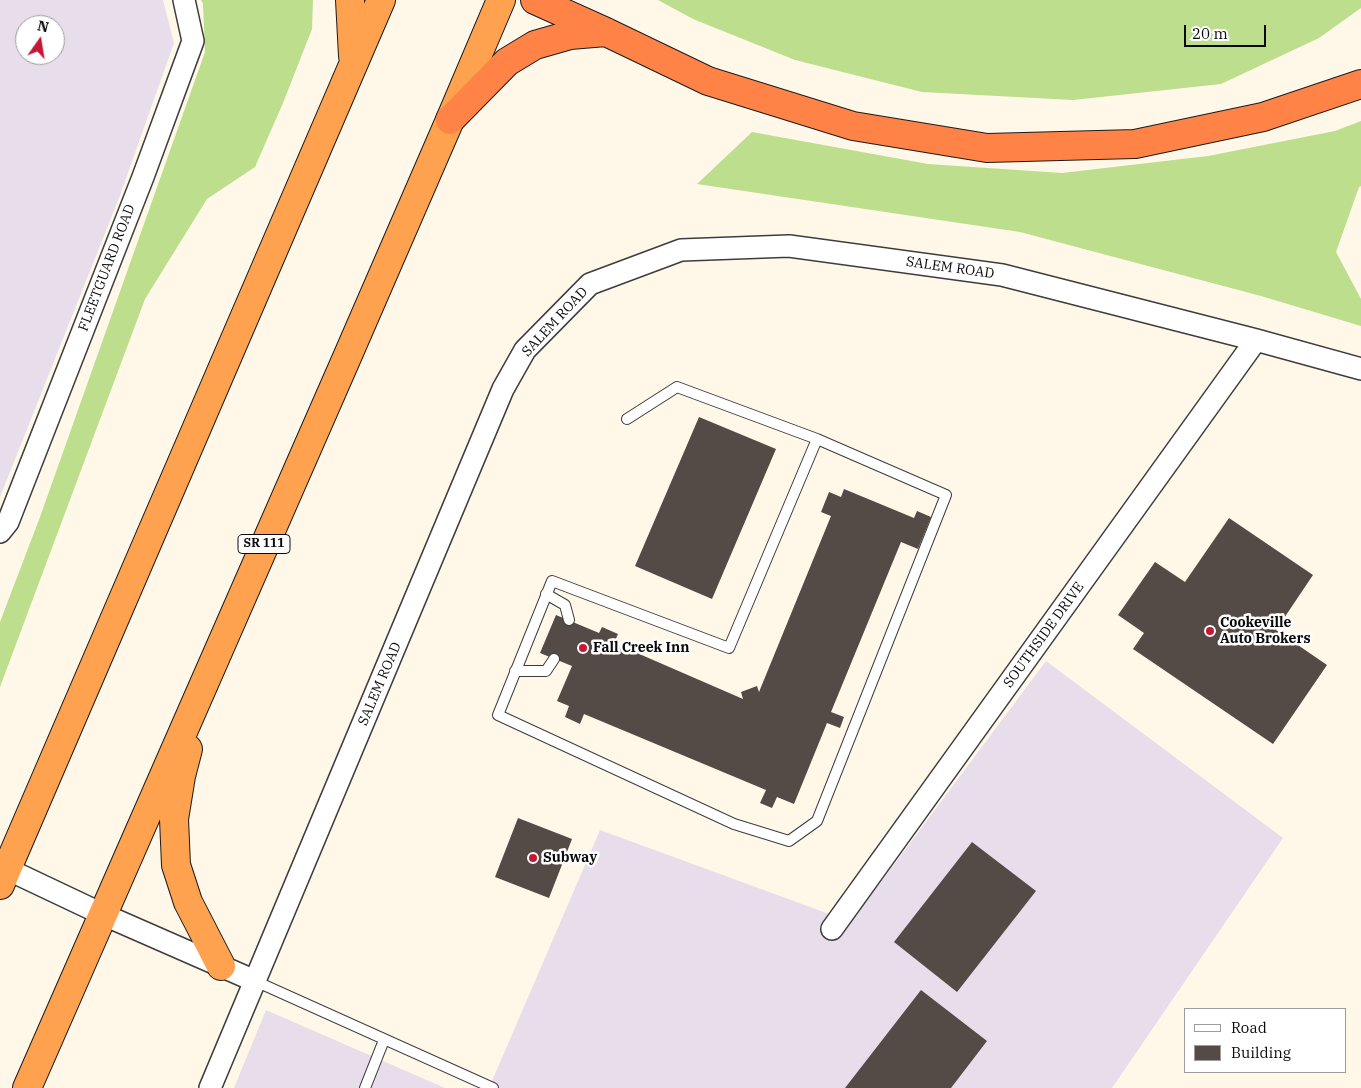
<!DOCTYPE html>
<style>
body{margin:0}
#map{position:relative;width:1361px;height:1088px;overflow:hidden;background:#fff8e8;font-family:"IBM Plex Serif",serif}
canvas{display:block}
.legend{position:absolute;left:1184px;top:1008px;width:162px;height:65px;box-sizing:border-box;background:#fff;border:1px solid #9d9d9d;margin:0;padding:6px 9px;list-style:none;font-size:15px;color:#0a0a0a}
.legend li{display:flex;align-items:center;gap:10px;height:25px}
.legend b{width:25px;border:1px solid #9d9d9d}
.north{position:absolute;left:15px;top:15px;width:50px;height:50px;box-sizing:border-box;background:#fff;border:1px solid #9d9d9d;border-radius:50%;rotate:13deg;font-size:14px;font-weight:700;line-height:20px;text-align:center;color:#0a0a0a}
.north::after{content:'';display:block;margin:auto;width:18px;height:22px;background:#c51836;clip-path:polygon(50% 0,100% 100%,50% 72%,0 100%)}
.scale{position:absolute;left:1184px;top:25px;width:82px;height:22px;box-sizing:border-box;border:2px solid #0a0a0a;border-top:0;padding-left:6px;font-size:15px;line-height:18px;white-space:nowrap;color:#0a0a0a;-webkit-text-stroke:4px #fff;paint-order:stroke}
</style>
<div id="map">
<canvas width="1361" height="1088"></canvas>
<ul class="legend">
<li><b style="height:6px;background:#fff"></b>Road</li>
<li><b style="height:14px;background:#544a46"></b>Building</li>
</ul>
<div class="north">N</div>
<div class="scale">20 m</div>
</div>
<script>
const ctx = document.querySelector('canvas').getContext('2d');
ctx.lineJoin = 'round';
function paint(path, color) { ctx.fillStyle = color; ctx.fill(path, 'evenodd'); }
const poly = rows => new Path2D(rows.map(r => 'M' + r).join(''));
function stroke(path, color, width, dash) { ctx.strokeStyle = color; ctx.lineWidth = width; ctx.lineCap = dash ? 'butt' : 'round'; ctx.setLineDash(dash || []); ctx.stroke(path); }
function write(font, color, halo, rows, align = 'center') {
  ctx.font = font + ' "IBM Plex Serif",serif'; ctx.lineWidth = 5; ctx.setLineDash([]); ctx.textBaseline = 'middle'; ctx.strokeStyle = halo; ctx.fillStyle = color; for (const [text, x, y, turn = 0] of rows) {
    ctx.save(); ctx.translate(x, y); ctx.rotate((+turn || 0) * Math.PI / 180); ctx.textAlign = isNaN(turn) ? turn : align; if (halo) ctx.strokeText(text, 0, 0); ctx.fillText(text, 0, 0); ctx.restore();
  }
}
paint(poly([
 [0,0,163,0,174,43,119,198,0,497],
 [25,25,55,25,55,55,25,55],
 [1046,661,1283,838,1112,1088,489,1088,600,830,851,922],
 [266,1010,445,1088,234,1088]
]), '#e8ddeb');
paint(poly([
 [201,0,313,0,312,29,283,103,255,167,207,199,145,299,0,687,0,622,40,517,205,52,203,4],
 [658,0,1361,0,1361,8,1319,38,1221,84,1073,100,922,92,795,60,693,19],
 [1361,121,1361,186,1359,187,1336,252,1361,299,1361,326,1261,296,1020,232,697,184,752,132,928,164,1062,173,1208,156,1335,131]
]), '#bcde8d');
paint(poly([
 [699,417,776,449,712,599,635,566],
 [844,489,914,518,917,511,931,517,918,549,901,542,831,712,844,717,840,728,827,723,794,804,777,797,772,808,760,803,766,790,584,714,580,724,565,717,569,706,557,701,572,666,540,653,556,615,599,633,602,627,618,634,614,643,743,699,741,692,757,686,759,692,831,516,821,512,829,492,841,497],
 [1229,518,1313,575,1276,630,1327,665,1273,744,1133,649,1144,633,1118,615,1155,562,1185,582],
 [518,818,572,839,549,898,495,877],
 [972,842,1036,891,957,992,894,942],
 [921,990,987,1041,951,1088,845,1088]
]), '#544a46');
const service = poly([
 [627,419,677,387,817,439],
 [817,439,946,495,817,821,789,841,734,824,498,715,552,581,729,648,817,439],
 [546,594,565,605,569,620],
 [515,671,546,671,554,659],
 [255,981,493,1088],
 [365,1088,384,1040]
]);
const minor = poly([
 [0,532,8,522,143,177,193,41,184,0],
 [7,869,102,914,255,981],
 [832,929,1256,340],
 [210,1088,503,389,525,350,590,284,681,250,789,246,1002,275,1256,340,1361,369]
]);
const trunk = poly([
 [350,0,353,56],
 [188,749,181,776,174,819,176,865,188,902,221,966],
 [0,885,381,0],
 [27,1088,348,355,450,120,501,0]
]);
const motorway = poly([
 [535,0,606,32,708,81,853,126,987,148,1135,144,1263,117,1361,84],
 [450,120,507,62,535,45,570,35,606,32]
]);
stroke(service, '#3d3d3d', 12);
stroke(minor, '#3d3d3d', 24);
stroke(trunk, '#1b1b1b', 30);
stroke(motorway, '#1b1b1b', 30);
stroke(service, '#fff', 10);
stroke(minor, '#fff', 21);
stroke(trunk, '#ffa24f', 28);
stroke(motorway, '#ff8346', 28);
for (const [x, y, r, color] of [
 [1210,631,5,"#c51836"],
 [583,648,5,"#c51836"],
 [533,858,5,"#c51836"]
]) { const dot = new Path2D(); dot.arc(x, y, r, 0, 2 * Math.PI); ctx.fillStyle = color; ctx.fill(dot); stroke(dot, '#fff', 2); }
for (const [x, y, w] of [
 [264,544,52]
]) { const box = new Path2D(); box.roundRect(x - w / 2, y - 9.5, w, 19, 4); ctx.fillStyle = '#fff'; ctx.fill(box); stroke(box, '#0a0a0a', 1); }
write('bold 12px', '#0a0a0a', null, [
 ["SR 111",264,544]
]);
write('14px', '#0a0a0a', '#fff', [
 ["FLEETGUARD ROAD",107,268,-69],
 ["SALEM ROAD",950,268,8],
 ["SALEM ROAD",555,322,-47],
 ["SOUTHSIDE DRIVE",1044,635,-54],
 ["SALEM ROAD",380,684,-67]
]);
write('bold 14px', '#0a0a0a', '#fff', [
 ["Cookeville",1220,623],
 ["Auto Brokers",1220,639],
 ["Fall Creek Inn",593,648],
 ["Subway",543,858]
], 'left');
</script>
